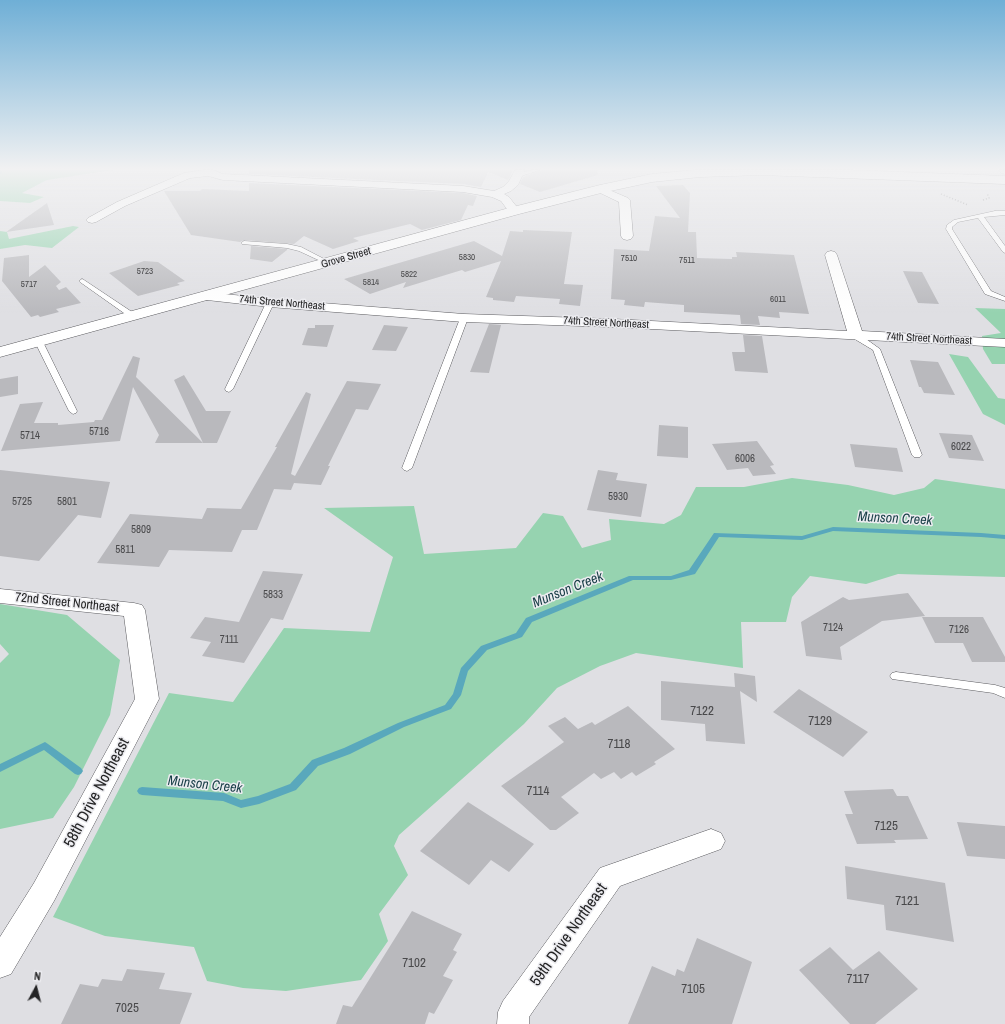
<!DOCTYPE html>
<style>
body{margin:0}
#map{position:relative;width:1005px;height:1024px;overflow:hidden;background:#dfdfe3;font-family:"Archivo Narrow",sans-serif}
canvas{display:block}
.north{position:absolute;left:16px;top:968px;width:40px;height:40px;-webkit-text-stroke:3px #ececf0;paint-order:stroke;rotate:7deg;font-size:11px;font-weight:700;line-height:16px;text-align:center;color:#242425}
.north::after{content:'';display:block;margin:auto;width:14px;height:18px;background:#242425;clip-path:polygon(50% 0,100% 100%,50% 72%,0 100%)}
</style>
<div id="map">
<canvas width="1005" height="1024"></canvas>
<div class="north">N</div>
</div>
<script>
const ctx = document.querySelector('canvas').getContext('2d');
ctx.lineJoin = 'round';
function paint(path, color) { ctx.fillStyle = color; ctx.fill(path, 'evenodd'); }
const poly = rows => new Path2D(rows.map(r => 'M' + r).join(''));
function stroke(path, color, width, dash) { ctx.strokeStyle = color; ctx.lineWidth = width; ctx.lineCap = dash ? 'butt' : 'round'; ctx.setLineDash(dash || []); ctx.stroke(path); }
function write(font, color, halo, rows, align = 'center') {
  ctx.font = font + ' "Archivo Narrow",sans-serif'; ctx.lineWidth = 3; ctx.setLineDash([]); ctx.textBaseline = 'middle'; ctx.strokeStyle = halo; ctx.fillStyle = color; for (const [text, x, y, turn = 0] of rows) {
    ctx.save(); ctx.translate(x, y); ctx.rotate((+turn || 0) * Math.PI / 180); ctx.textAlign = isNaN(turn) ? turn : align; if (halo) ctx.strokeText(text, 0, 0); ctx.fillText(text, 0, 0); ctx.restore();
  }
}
paint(poly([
 [0,170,113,170,47,180,22,193,44,197,30,203,0,201],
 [73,226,79,227,52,248,25,245,0,249,0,231,7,232,9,239],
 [975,308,1005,309,1005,364,992,364,983,349,982,336,1001,333],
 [949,354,968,357,998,398,1005,399,1005,425,983,414],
 [792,478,848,485,894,495,924,488,935,479,1005,489,1005,577,898,574,866,584,810,576,792,597,786,622,741,622,743,668,636,653,600,666,557,688,524,724,399,835,394,846,408,875,379,914,388,941,361,980,286,991,243,988,207,981,194,947,105,936,53,917,169,693,233,702,284,628,370,632,393,557,324,508,414,506,424,554,516,548,543,513,563,516,582,548,611,540,609,519,664,524,681,515,696,487,744,487],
 [0,604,67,615,120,660,110,715,74,787,53,818,0,829,0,663,9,654,0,644]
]), '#96d3b0');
paint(poly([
 [0,170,2,170,2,173,0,174,0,170],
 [833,527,981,533,1005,535,1005,539,981,537,833,531,802,540,719,537,695,574,671,580,633,580,532,622,522,637,487,650,468,671,461,695,451,709,404,727,350,754,318,766,296,790,259,804,241,808,223,801,142,795,139,794,137,791,139,788,142,787,224,793,241,800,258,796,290,784,312,760,344,748,398,723,445,705,453,694,461,668,481,646,516,633,526,618,629,576,671,576,689,570,714,533,802,536,833,527],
 [45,742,48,744,81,768,83,771,81,774,78,775,75,774,44,750,0,772,0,764,45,742]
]), '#59a8bc');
paint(poly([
 [249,170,513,170,508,180,488,172,481,187,463,184,249,174],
 [541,170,597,170,598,175,540,192,520,184,523,177],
 [249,183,463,193,477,196,473,206,468,205,461,220,422,230,410,224,353,238,359,241,333,249,304,236,294,244,244,240,240,242,191,235,164,191,200,191,202,189,249,191],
 [683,185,690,193,688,232,696,232,697,258,732,259,732,257,737,257,736,252,794,255,809,314,779,312,780,318,758,316,760,325,741,324,740,315,684,312,684,305,645,302,644,307,624,305,625,300,611,299,614,249,649,251,655,216,680,218,656,186],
 [47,203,54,225,6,232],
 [523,230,572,232,564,284,583,285,580,306,559,304,560,299,516,296,514,302,493,300,493,298,486,297,501,261,465,272,462,270,403,288,406,282,370,294,344,279,474,241,502,256,510,231,523,232],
 [251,246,287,249,287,250,272,262,250,259],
 [29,255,29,277,45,265,61,282,56,286,59,290,66,287,81,303,56,309,59,312,40,317,38,315,31,317,2,281,4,258],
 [144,261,158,262,185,281,177,283,180,285,138,296,109,273],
 [903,271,922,272,939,304,918,303],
 [489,324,501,325,489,373,470,372],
 [315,325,334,325,327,347,302,345,308,328,315,328],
 [384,325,408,327,396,351,372,350],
 [743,335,762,336,768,373,735,371,732,352,745,352],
 [133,356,140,358,136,377,203,443,155,443,159,435,133,387,120,441,1,451,20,404,43,402,34,423,58,423,58,425,94,422,95,420,102,420],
 [910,360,938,362,955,395,924,393,921,387,919,387],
 [184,375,206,411,231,411,217,443,203,443,174,380],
 [18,376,18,394,0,397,0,379],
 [347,381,381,384,368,410,356,409,328,466,330,466,321,485,294,483,291,490,274,489,257,530,242,530,232,552,169,550,159,567,97,563,130,514,202,519,207,508,241,509,277,447,275,447,306,392,311,394,291,474,295,476],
 [659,425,688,427,688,458,657,456],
 [939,433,972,435,984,461,949,458],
 [757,441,774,465,770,466,776,474,753,476,748,468,727,470,712,444],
 [850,444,897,448,903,472,855,467],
 [0,470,110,482,101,518,78,515,39,561,0,556],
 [598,470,618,473,616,480,647,484,641,517,587,510],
 [263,571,303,574,283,620,271,618,244,663,202,656,211,642,190,638,205,617,239,622],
 [908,593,925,616,882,621,840,647,842,660,806,656,801,622,843,597,849,600],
 [922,617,983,617,1005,657,1005,662,972,662,963,643,935,643],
 [734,673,755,676,757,702,740,691,745,744,706,741,705,724,661,720,661,681,735,687],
 [799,689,868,732,843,757,773,712],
 [628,706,675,749,654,762,656,764,636,776,632,772,621,779,614,772,601,779,594,773,561,797,579,813,556,830,550,830,501,786,564,742,548,726,565,717,578,729,592,722,595,725],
 [893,789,897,796,908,796,928,839,894,840,896,843,857,844,845,814,853,814,844,791],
 [468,802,534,844,509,872,491,860,469,885,420,851],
 [957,822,1005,826,1005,859,967,856],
 [845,866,945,883,954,942,886,930,884,905,847,899],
 [412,911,462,934,453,950,457,952,443,976,453,980,434,1014,429,1012,425,1024,336,1024,343,1005,352,1007],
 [697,938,752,962,732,1024,628,1024,652,966,675,976,677,969,684,972],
 [830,947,853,970,879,951,918,989,875,1024,850,1024,799,970],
 [127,969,165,973,159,989,192,993,180,1024,61,1024,80,984,98,987,102,979,122,981]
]), '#b9b9bd');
const service = poly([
 [531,170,540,170,518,177,515,175,531,170],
 [995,211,1005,211,1005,215,984,217,1005,246,1005,253,1003,252,978,218,958,222,952,227,952,229,991,291,1005,297,1005,301,985,294,946,229,947,225,954,220,995,211],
 [244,241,287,244,301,247,332,263,327,264,299,251,287,248,242,244,241,243,244,241],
 [82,279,84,280,138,316,134,318,131,318,80,282,79,281,82,279],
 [267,301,273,301,274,303,233,389,229,392,226,391,225,389,267,301],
 [461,316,467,316,468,318,412,468,407,471,404,470,402,468,461,316],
 [853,334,859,334,880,349,922,455,920,457,914,457,912,455,873,350,853,338,853,334],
 [36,340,39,340,43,342,77,411,76,413,73,414,69,411,35,342,36,340],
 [896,672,995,685,1005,688,1005,698,993,693,892,679,890,676,892,673,896,672]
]);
const minor = poly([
 [203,170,213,170,223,174,463,186,494,191,503,187,509,181,515,170,525,170,518,185,511,191,504,194,509,197,520,211,518,213,514,214,510,213,501,201,492,197,463,192,223,180,208,176,190,178,125,206,96,222,92,223,88,222,86,220,88,218,117,202,184,173,203,170],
 [999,170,1005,170,1005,174,1001,173,999,170],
 [600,186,628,198,630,200,633,236,631,239,627,240,623,239,621,236,619,202,596,191,595,189,600,186],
 [831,251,835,252,837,255,862,331,1005,339,1005,347,612,327,464,322,270,307,207,300,202,299,200,296,202,293,207,292,270,299,464,314,612,319,847,331,825,255,827,252,831,251],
 [0,589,134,603,142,605,145,610,159,699,54,901,11,974,0,978,0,937,34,883,135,699,124,616,0,603,0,589],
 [711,829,721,833,725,841,721,849,620,886,529,1017,529,1024,497,1024,498,1012,503,1001,600,868,711,829]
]);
const tertiary = poly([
 [694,170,851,170,1005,176,1005,184,761,175,700,177,652,182,601,193,519,214,0,357,0,347,509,208,600,185,652,174,694,170]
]);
stroke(service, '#5b5b5f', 1);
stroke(minor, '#5b5b5f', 1);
stroke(tertiary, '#5b5b5f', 1);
stroke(poly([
 [941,194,968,205],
 [983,200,989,198,987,193]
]), '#848487', 1.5, [1, 2]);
paint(service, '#fff');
paint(minor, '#fff');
paint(tertiary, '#fff');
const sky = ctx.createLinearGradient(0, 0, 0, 313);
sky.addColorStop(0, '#6fafd6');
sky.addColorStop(0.54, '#f1f1f2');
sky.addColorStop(1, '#f1f1f200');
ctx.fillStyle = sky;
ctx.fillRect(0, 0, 1005, 313);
write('9px', '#49494b', null, [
 ["5830",467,258],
 ["7510",629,259],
 ["7511",687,261],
 ["5723",145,272],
 ["5822",409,275],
 ["5814",371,283],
 ["5717",29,285],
 ["6011",778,300]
]);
write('11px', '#242425', '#ececf0', [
 ["Grove Street",346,258,-16],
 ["74th Street Northeast",282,303,5],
 ["74th Street Northeast",606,323,3],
 ["74th Street Northeast",929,339,3]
]);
write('11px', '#49494b', null, [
 ["5716",99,432],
 ["5714",30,436],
 ["6022",961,447],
 ["6006",745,459],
 ["5930",618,497],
 ["5725",22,502],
 ["5801",67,502],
 ["5809",141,530],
 ["5811",125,550],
 ["5833",273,595],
 ["7124",833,628],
 ["7126",959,630],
 ["7111",229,640]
]);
write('13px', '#242425', '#ececf0', [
 ["72nd Street Northeast",67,603,6]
]);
write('13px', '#49494b', null, [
 ["7122",702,712],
 ["7129",820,722],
 ["7118",619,745],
 ["7114",538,792],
 ["7125",886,827],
 ["7121",907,902],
 ["7102",414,964],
 ["7117",858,980],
 ["7105",693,990],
 ["7025",127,1009]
]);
write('italic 14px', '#183e47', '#ececf0', [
 ["Munson Creek",895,519,3],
 ["Munson Creek",568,590,-22],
 ["Munson Creek",205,785,6]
]);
write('16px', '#242425', '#ececf0', [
 ["58th Drive Northeast",97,793,-62],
 ["59th Drive Northeast",569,935,-55]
]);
</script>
